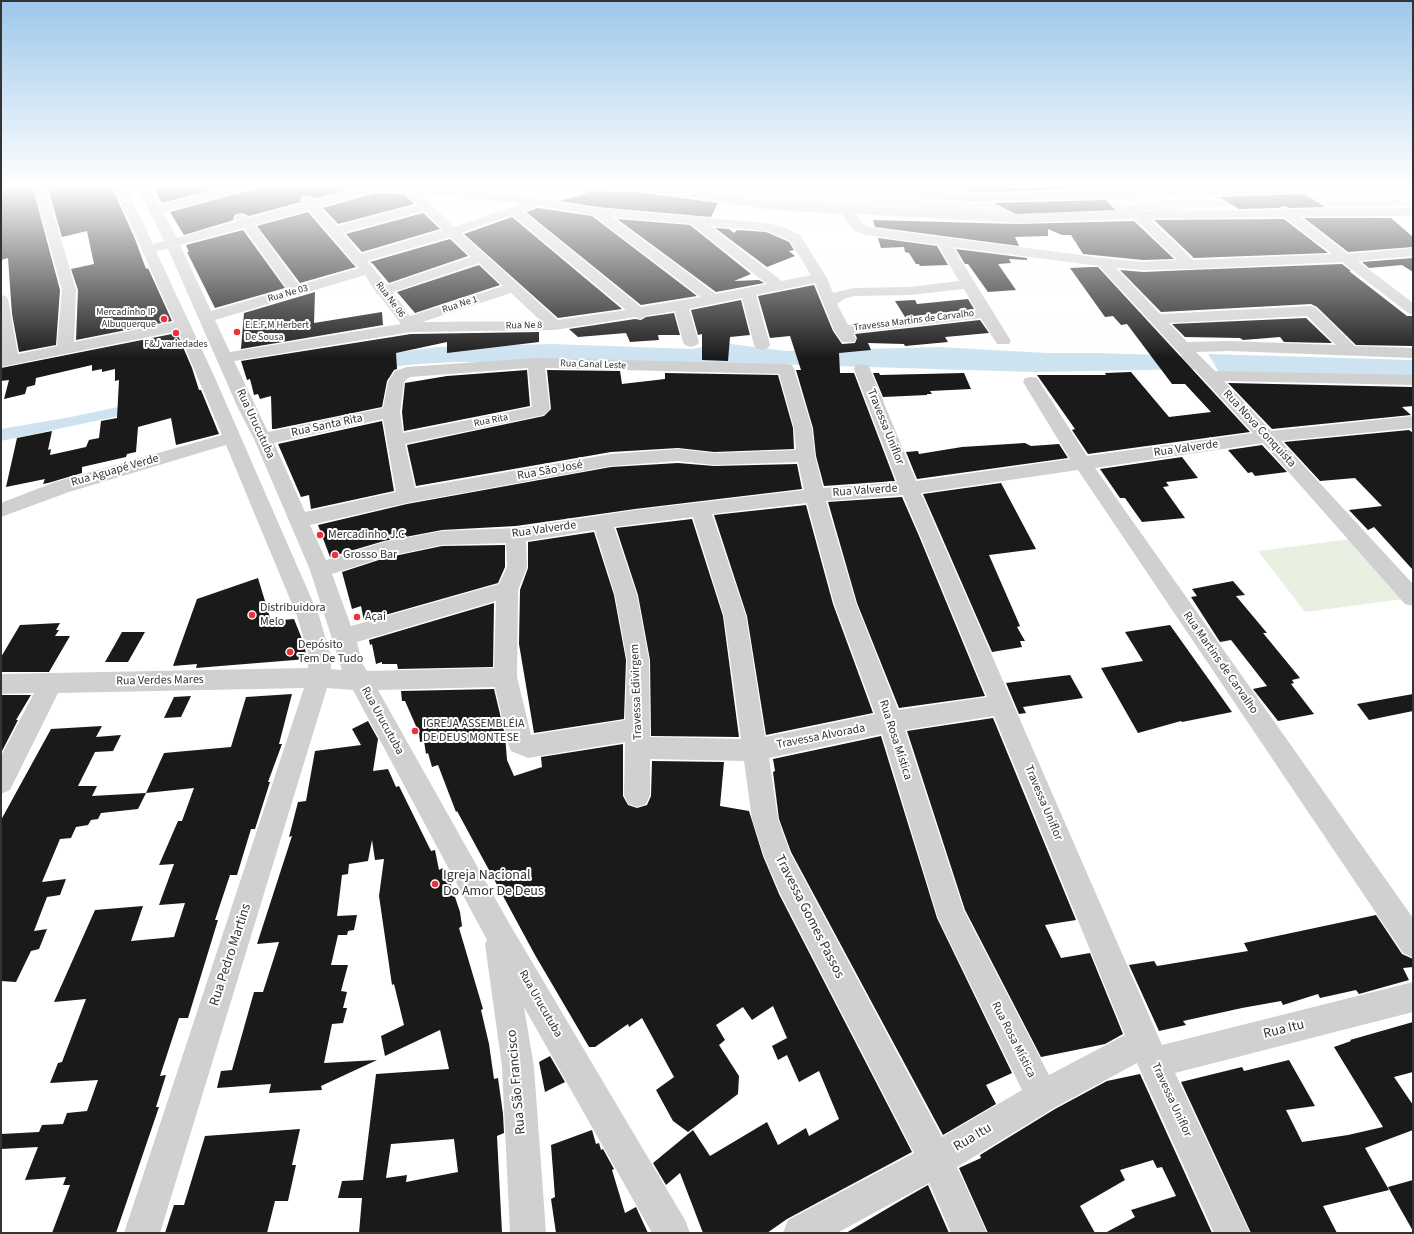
<!DOCTYPE html>
<meta charset="utf-8">
<style>
body{margin:0}
#map{position:relative;width:1414px;height:1234px;overflow:hidden;background:#fff;font-family:"Source Sans 3",sans-serif}
canvas{display:block}
.frame{position:absolute;inset:0;border:2px solid #333;pointer-events:none}
</style>
<div id="map">
<canvas width="1414" height="1234"></canvas>
<div class="frame"></div>
</div>
<script>
const ctx = document.querySelector('canvas').getContext('2d');
ctx.lineJoin = 'round';
function paint(path, color) { ctx.fillStyle = color; ctx.fill(path, 'evenodd'); }
const poly = rows => new Path2D(rows.map(r => 'M' + r).join(''));
function stroke(path, color, width, dash) { ctx.strokeStyle = color; ctx.lineWidth = width; ctx.lineCap = dash ? 'butt' : 'round'; ctx.setLineDash(dash || []); ctx.stroke(path); }
function write(font, color, halo, rows, align = 'center') {
  ctx.font = font + ' "Source Sans 3",sans-serif'; ctx.lineWidth = 4; ctx.setLineDash([]); ctx.textBaseline = 'middle'; ctx.strokeStyle = halo; ctx.fillStyle = color; for (const [text, x, y, turn = 0] of rows) {
    ctx.save(); ctx.translate(x, y); ctx.rotate((+turn || 0) * Math.PI / 180); ctx.textAlign = isNaN(turn) ? turn : align; if (halo) ctx.strokeText(text, 0, 0); ctx.fillText(text, 0, 0); ctx.restore();
  }
}
paint(poly([
 [1351,539,1404,599,1305,612,1258,551]
]), '#e9f0e1');
paint(poly([
 [661,185,725,185,781,191,974,204,1069,201,1109,202,1124,204,1131,211,1019,216,820,206,672,189],
 [1298,195,1396,195,1411,205,1390,206,1317,206],
 [1192,199,1219,200,1255,199,1236,205,1173,210,1142,210,1134,203,1144,201],
 [723,343,786,351,939,347,1047,353,1099,353,1185,356,1199,369,1034,372,770,364,456,362,417,364,391,367,375,356,435,347,553,344,692,349],
 [1208,354,1413,360,1413,379,1219,372],
 [165,397,185,402,1,441,1,429,71,417]
]), '#cde3f0');
paint(poly([
 [1,185,32,185,60,290,56,345,19,352,12,314,8,258,1,260],
 [47,185,111,185,135,239,146,269,148,268,172,321,76,340,78,290,71,269,94,264,87,231,62,237],
 [152,185,230,185,162,203],
 [258,185,345,185,348,190,315,198,312,196,302,196,300,200,301,202,249,216,242,213,236,214,233,218,234,220,184,235,170,212,255,189],
 [957,185,1092,185,1097,189,972,192],
 [586,191,637,192,718,203,711,217,597,207,560,201,587,193],
 [375,193,404,194,414,204,338,224,323,208],
 [1304,194,1325,207,1290,208,1284,206,1278,208,1239,209,1219,197],
 [1106,200,1115,210,1016,214,994,203],
 [538,208,592,216,697,296,641,305,526,212],
 [308,212,352,263,356,267,300,283,257,226],
 [423,213,440,229,362,252,346,234],
 [512,217,622,309,558,318,464,234],
 [1304,218,1391,218,1413,237,1413,247,1348,252],
 [617,219,690,225,751,274,734,281,759,280,764,283,716,292],
 [1284,219,1328,253,1194,258,1154,220],
 [873,220,1016,224,1134,221,1174,259,1143,260,1083,254,1071,235,1062,235,1048,229,1048,236,1015,237,1019,246,875,227],
 [715,228,729,229,734,233,737,230,766,232,789,242,794,250,789,251,795,256,767,267],
 [243,230,285,288,215,308,187,252,189,252,186,245],
 [878,238,937,246,948,265,920,266,919,264,916,264,909,253,905,252,904,247,881,248],
 [450,239,468,256,389,283,373,264,370,262],
 [956,249,1027,258,1027,260,1009,259,1011,263,998,264,1016,290,988,292,968,264,965,264],
 [1413,258,1413,272,1402,265,1369,268,1362,262],
 [1342,264,1351,271,1349,271,1407,316,1413,316,1413,346,1356,345,1317,307,1311,304,1161,312,1120,270,1143,272,1190,270],
 [479,265,500,285,415,313,397,292],
 [1092,267,1098,267,1250,432,1088,454,1072,430,1075,429,1037,375,1106,375,1105,373,1131,372,1169,417,1211,412,1185,384,1172,384,1127,324,1121,325,1113,316,1105,317,1070,268],
 [814,285,833,331,842,344,855,343,857,338,855,334,980,320,989,333,945,337,948,342,905,346,904,344,868,343,871,350,839,353,840,373,854,373,895,481,824,486,816,456,813,428,796,370,801,370,790,336,770,338,758,296],
 [315,292,314,323,382,312,383,325,241,349,244,313],
 [968,299,974,309,905,317,895,301,915,300,917,304],
 [741,300,750,335,730,337,728,361,702,360,702,334,698,335,691,310],
 [674,313,680,335,658,335,659,340,630,342,626,333,578,337,569,329,635,319,641,320,646,317],
 [1306,318,1332,343,1284,342,1280,337,1243,340,1240,338,1185,337,1172,324],
 [539,332,539,342,447,353,447,342,396,353,397,369,394,370,387,381,382,407,275,429,272,429,271,396,260,399,258,394,254,395,250,379,247,380,241,361,411,334],
 [177,333,192,368,199,390,201,390,219,434,176,445,171,418,138,427,136,452,127,454,126,457,82,467,82,473,48,483,43,484,45,479,6,487,17,438,52,431,48,450,51,449,50,455,86,447,89,440,99,438,101,421,117,418,119,380,115,381,115,369,102,372,102,369,92,371,92,365,36,378,35,385,27,387,25,394,4,399,9,380,1,381,1,368],
 [527,370,530,406,404,431,402,412,405,383,447,376],
 [547,370,620,371,622,384,665,379,665,373,778,375,793,428,794,449,714,452,678,448,611,452,416,486,407,445,544,416,551,409],
 [873,373,879,373,880,375,964,373,971,389,930,391,932,394,927,394,927,395,883,397],
 [1228,383,1413,387,1413,406,1402,407,1411,415,1272,429],
 [382,421,394,491,311,509,309,495,301,497,278,444],
 [1409,430,1413,433,1413,570,1374,527,1368,530,1349,510,1382,506,1355,478,1320,481,1284,442],
 [1025,443,1031,446,1059,444,1068,458,917,479,906,452,918,451,919,454,962,447],
 [1262,445,1287,472,1255,476,1252,472,1248,473,1228,450],
 [1182,457,1198,478,1166,482,1169,486,1163,487,1185,518,1142,522,1125,498,1120,498,1100,469],
 [678,463,714,466,797,464,802,489,635,509,516,526,442,530,384,541,330,557,318,525,407,504,611,467],
 [1001,483,1036,549,989,555,1020,626,1017,627,1025,641,1020,641,1022,647,992,652,923,494],
 [902,497,919,536,985,696,899,708,857,603,828,502],
 [806,505,833,604,873,713,766,735,747,616,714,515],
 [692,519,723,616,739,737,651,736,650,660,638,595,616,528],
 [594,532,614,595,626,660,624,719,534,733,519,644,520,590,528,568,528,542],
 [505,545,505,567,498,583,364,621,361,606,352,609,342,572,385,558,442,546],
 [258,578,271,621,294,619,304,644,307,659,196,668,197,664,173,666,197,599],
 [1233,581,1245,595,1236,596,1267,633,1263,633,1300,678,1292,680,1294,683,1291,684,1314,714,1278,721,1253,689,1267,686,1231,640,1220,642,1191,597,1197,596,1192,589],
 [494,603,493,667,398,669,397,664,382,664,382,662,376,664,372,644,370,645,369,640],
 [60,623,56,630,59,630,55,636,70,636,49,672,1,672,1,657,20,625],
 [1170,625,1232,712,1182,722,1181,721,1138,733,1101,668,1143,661,1125,632],
 [122,632,145,632,128,662,105,662],
 [1070,675,1083,698,1023,707,1026,713,1019,714,1006,683],
 [494,689,505,735,507,760,514,776,542,767,541,757,623,744,623,796,628,805,637,808,647,805,651,796,652,761,724,762,720,806,749,811,763,856,779,894,912,1152,787,1219,767,1233,703,1233,680,1173,666,1185,653,1163,693,1130,710,1156,767,1122,778,1145,806,1128,809,1136,839,1119,819,1071,799,1082,787,1055,778,1060,772,1046,787,1038,773,1006,752,1020,743,1007,716,1025,725,1040,719,1045,739,1076,738,1094,688,1132,673,1121,656,1090,674,1077,642,1018,629,1027,628,1024,595,1047,589,1047,535,955,457,811,456,812,438,765,432,767,428,753,426,754,424,741,420,742,419,733,405,701,402,701,401,691],
 [292,694,279,744,282,744,268,782,270,782,255,829,251,829,237,875,230,875,215,920,218,920,188,1018,179,1018,160,1076,166,1075,156,1107,159,1107,116,1233,52,1233,70,1185,63,1185,66,1177,25,1180,38,1147,1,1149,1,1134,39,1132,42,1125,63,1124,67,1113,87,1111,98,1080,50,1083,58,1063,62,1062,86,999,54,1002,95,910,143,906,131,941,174,937,185,903,159,905,174,864,159,865,178,821,182,821,194,788,146,793,164,753,231,747,246,697],
 [1413,694,1413,711,1369,720,1357,704],
 [1,695,31,695,16,720,18,720,1,753],
 [191,696,181,717,164,718,174,697],
 [993,718,1076,920,1045,925,1061,958,1090,953,1123,1034,1105,1044,1041,1057,965,910,907,731],
 [368,721,378,739,373,771,388,769,396,787,399,786,431,851,435,850,439,870,443,868,448,883,450,882,460,912,462,926,459,928,483,1009,481,1010,489,1044,494,1079,498,1078,503,1114,504,1133,497,1136,502,1233,359,1233,362,1198,338,1198,342,1181,363,1180,376,1074,449,1069,440,1030,385,1056,381,1036,404,1025,394,984,392,985,379,896,384,859,375,860,372,840,368,861,349,864,348,874,342,875,337,916,357,915,354,930,348,931,347,935,338,935,331,965,348,965,341,991,347,992,343,1008,347,1008,343,1023,332,1024,324,1063,377,1060,321,1086,322,1090,269,1093,271,1084,217,1088,221,1071,232,1070,254,992,263,992,279,942,257,944,292,836,289,837,298,802,306,801,315,751,361,745,352,729],
 [454,1139,458,1172,406,1182,407,1175,386,1178,391,1144],
 [102,726,96,737,121,735,113,751,95,752,78,786,97,786,92,796,146,793,138,809,101,813,98,819,91,820,88,825,76,827,71,838,60,839,42,882,66,879,60,895,47,897,34,931,47,929,39,949,31,951,16,982,1,981,1,820,51,729],
 [881,736,937,918,1012,1073,986,1085,996,1104,943,1135,791,852,779,819,773,772,775,771,773,759],
 [1376,915,1402,954,1413,959,1413,967,1403,968,1409,980,1359,994,1356,990,1320,998,1318,994,1283,1005,1281,1001,1242,1008,1183,1021,1186,1025,1159,1031,1129,965,1154,961,1157,966,1248,951,1244,943],
 [1413,1022,1413,1072,1394,1077,1413,1105,1413,1130,1365,1148,1389,1190,1323,1206,1337,1233,1251,1233,1181,1082,1242,1067,1244,1071,1289,1060,1315,1106,1286,1110,1302,1142,1348,1135,1383,1127,1334,1047,1351,1041,1350,1040],
 [550,1056,565,1082,545,1092,539,1062],
 [1140,1074,1212,1233,1105,1233,1135,1217,1131,1210,1176,1196,1162,1167,1157,1168,1153,1160,1120,1170,1125,1180,1080,1206,1095,1233,988,1233,959,1168,981,1158,980,1155,1055,1109,1107,1081],
 [300,1129,292,1165,296,1165,288,1201,275,1201,267,1233,165,1233,174,1205,184,1205,205,1136],
 [592,1130,596,1144,599,1143,601,1150,603,1149,614,1169,612,1170,625,1213,636,1207,648,1233,556,1233,551,1199,555,1197,551,1145],
 [1413,1180,1413,1231,1388,1187],
 [928,1185,949,1233,846,1233,900,1201]
]), '#1a1a1a');
paint(poly([
 [33,185,45,185,76,290,74,342,174,322,113,185,125,185,153,244,164,241,136,185,148,185,159,205,236,185,257,185,255,188,163,212,177,238,237,221,234,218,236,215,241,214,249,218,303,203,301,200,302,197,312,197,314,200,356,189,348,188,346,185,408,185,509,194,597,208,766,223,783,227,800,235,827,278,833,293,854,288,910,287,959,281,938,245,865,235,853,230,842,214,772,210,637,190,556,189,550,185,656,185,772,202,1016,215,1127,211,1126,209,1127,206,1132,205,1137,206,1142,211,1278,210,1284,207,1290,209,1413,208,1413,216,1300,217,1348,254,1413,248,1413,256,1358,261,1413,303,1413,315,1408,313,1342,262,1190,269,1143,270,1116,268,1160,314,1311,306,1316,308,1355,346,1413,348,1413,358,1230,351,1196,352,1215,371,1413,375,1413,385,1224,381,1271,431,1413,416,1413,428,1281,441,1413,584,1413,606,1405,604,1263,443,1095,468,1413,918,1413,958,1403,953,1078,470,921,493,1162,1045,1413,982,1413,1012,1175,1073,1250,1233,1214,1233,1137,1063,1054,1108,957,1167,987,1233,951,1233,929,1183,837,1233,783,1233,788,1220,914,1153,780,893,764,856,752,819,744,761,650,759,650,795,646,804,637,807,628,804,624,795,625,742,528,758,511,751,508,743,495,687,378,690,509,923,685,1220,690,1233,652,1233,524,1007,534,1067,546,1233,510,1233,502,1067,485,944,487,940,353,690,327,688,160,1233,124,1233,304,688,58,693,10,790,1,794,1,756,34,693,1,694,1,674,308,668,309,657,297,616,226,445,69,492,1,517,1,503,55,482,222,435,178,331,1,367,1,295,6,296,8,299,18,354,57,346,62,290,33,185],
 [375,191,405,193,417,205,337,226,320,207,375,191],
 [421,194,509,202,521,204,454,227,421,194],
 [538,206,593,215,701,297,641,307,523,211,538,206],
 [309,210,353,262,359,268,299,285,255,225,309,210],
 [423,211,443,230,361,254,343,233,423,211],
 [856,214,1016,223,1135,219,1177,260,1143,262,1103,258,873,228,863,224,856,214],
 [512,215,626,310,558,320,461,233,512,215],
 [612,217,691,224,767,284,716,294,612,217],
 [1284,217,1332,254,1193,260,1150,219,1284,217],
 [710,226,766,231,790,241,811,275,782,281,710,226],
 [244,228,287,289,211,311,180,245,244,228],
 [450,237,471,257,387,285,367,261,450,237],
 [953,247,1099,266,1253,433,1087,456,1037,378,1031,377,1025,378,1023,382,1070,459,916,481,870,369,868,365,862,364,856,365,854,369,897,482,823,488,815,456,812,428,794,369,792,365,786,364,536,358,407,367,395,371,388,382,383,408,268,432,234,361,411,332,555,330,635,317,640,319,646,316,675,311,683,342,685,345,691,347,697,345,699,342,689,309,742,298,754,345,756,348,762,350,768,348,770,345,756,295,815,283,834,330,842,342,854,342,856,339,853,333,981,318,997,344,1009,344,1011,341,953,247],
 [168,249,238,408,254,439,310,570,342,670,331,669,331,657,319,616,215,378,156,251,168,249],
 [479,263,503,286,410,316,393,292,479,263],
 [365,275,377,294,379,295,401,324,230,352,215,320,365,275],
 [964,289,976,310,848,325,837,304,844,299,854,296,910,295,964,289],
 [511,293,541,321,422,322,511,293],
 [1307,316,1336,345,1230,341,1187,342,1169,323,1307,316],
 [528,368,532,407,403,433,400,412,404,382,407,379,410,377,528,368],
 [545,368,779,374,794,428,796,450,714,453,678,449,611,454,415,488,405,444,544,415,550,409,545,368],
 [383,419,396,492,305,512,274,443,383,419],
 [678,461,714,465,798,462,804,490,635,510,516,528,442,531,384,542,326,560,310,525,407,503,611,466,678,461],
 [903,495,920,535,987,697,898,710,856,603,826,501,903,495],
 [807,503,834,603,875,714,765,737,746,616,712,514,807,503],
 [693,517,724,616,741,739,650,737,649,660,637,595,614,527,693,517],
 [595,530,615,595,627,660,625,720,531,735,517,677,518,590,527,567,526,541,595,530],
 [506,543,507,567,499,584,351,626,332,574,385,557,442,545,506,543],
 [496,601,494,668,367,671,362,663,357,642,496,601],
 [994,716,1125,1035,1049,1075,964,911,905,730,994,716],
 [882,734,938,918,1022,1090,942,1137,790,853,778,819,769,758,882,734],
 [810,185,861,185,967,194,1307,185,1402,185,1396,189,1257,195,967,202,816,189,810,185]
]), '#d0d0d0');
const sky = ctx.createLinearGradient(0, 0, 0, 358);
sky.addColorStop(0, '#9dc7eb');
sky.addColorStop(0.52, '#fff');
sky.addColorStop(1, '#ffffff00');
ctx.fillStyle = sky;
ctx.fillRect(0, 0, 1414, 358);
for (const [x, y, r, color] of [
 [164,319,4,"#f02f3e"],
 [237,332,4,"#f02f3e"],
 [176,333,4,"#f02f3e"],
 [320,535,4,"#f02f3e"],
 [335,555,4,"#f02f3e"],
 [252,615,4,"#f02f3e"],
 [357,617,4,"#f02f3e"],
 [290,652,4,"#f02f3e"],
 [415,731,4,"#f02f3e"],
 [435,884,4,"#f02f3e"]
]) { const dot = new Path2D(); dot.arc(x, y, r, 0, 2 * Math.PI); ctx.fillStyle = color; ctx.fill(dot); stroke(dot, '#fff', 1.5); }
write('10px', '#333', '#fff', [
 ["Rua Ne 03",288,294,-16],
 ["Rua Ne 06",390,300,53],
 ["Rua Ne 1",460,305,-18],
 ["Travessa Martins de Carvalho",914,321,-7],
 ["Rua Ne 8",524,326,-1],
 ["Rua Canal Leste",593,365,2],
 ["Rua Rita",491,421,-11]
]);
write('10px', '#333', '#fff', [
 ["Mercadinho IP",156,313],
 ["Albuquerque",156,325],
 ["E.E.F.M Herbert",245,326,"left"],
 ["De Sousa",245,338,"left"],
 ["F&J variedades",176,345,"center"]
], 'right');
write('12px', '#333', '#fff', [
 ["Rua Urucutuba",255,424,65],
 ["Rua Santa Rita",327,426,-12],
 ["Travessa Uniflor",885,427,68],
 ["Rua Nova Conquista",1259,429,47],
 ["Rua Valverde",1186,449,-8],
 ["Rua Aguapé Verde",115,471,-16],
 ["Rua São José",550,471,-10],
 ["Rua Valverde",865,491,-4],
 ["Rua Valverde",544,530,-8],
 ["Rua Martins de Carvalho",1220,663,55],
 ["Rua Verdes Mares",160,681,-1],
 ["Travessa Edivirgem",637,692,-92],
 ["Rua Urucutuba",382,721,61],
 ["Travessa Alvorada",821,737,-11],
 ["Rua Rosa Mística",895,740,72],
 ["Travessa Uniflor",1043,803,67],
 ["Rua Urucutuba",540,1004,60],
 ["Rua Rosa Mística",1013,1040,63],
 ["Travessa Uniflor",1171,1100,65]
]);
write('12px', '#333', '#fff', [
 ["Mercadinho J.C",328,535],
 ["Grosso Bar",343,555],
 ["Distribuidora",260,608],
 ["Melo",260,622],
 ["Açai",365,617],
 ["Depósito",298,645],
 ["Tem De Tudo",298,659],
 ["IGREJA ASSEMBLÉIA",423,724],
 ["DE DEUS MONTESE",423,738]
], 'left');
write('14px', '#333', '#fff', [
 ["Igreja Nacional",443,876],
 ["Do Amor De Deus",443,892]
], 'left');
write('14px', '#333', '#fff', [
 ["Travessa Gomes Passos",809,917,63],
 ["Rua Pedro Martins",231,955,-72],
 ["Rua Itu",1284,1030,-14],
 ["Rua São Francisco",517,1082,-95],
 ["Rua Itu",973,1138,-31]
]);
</script>
